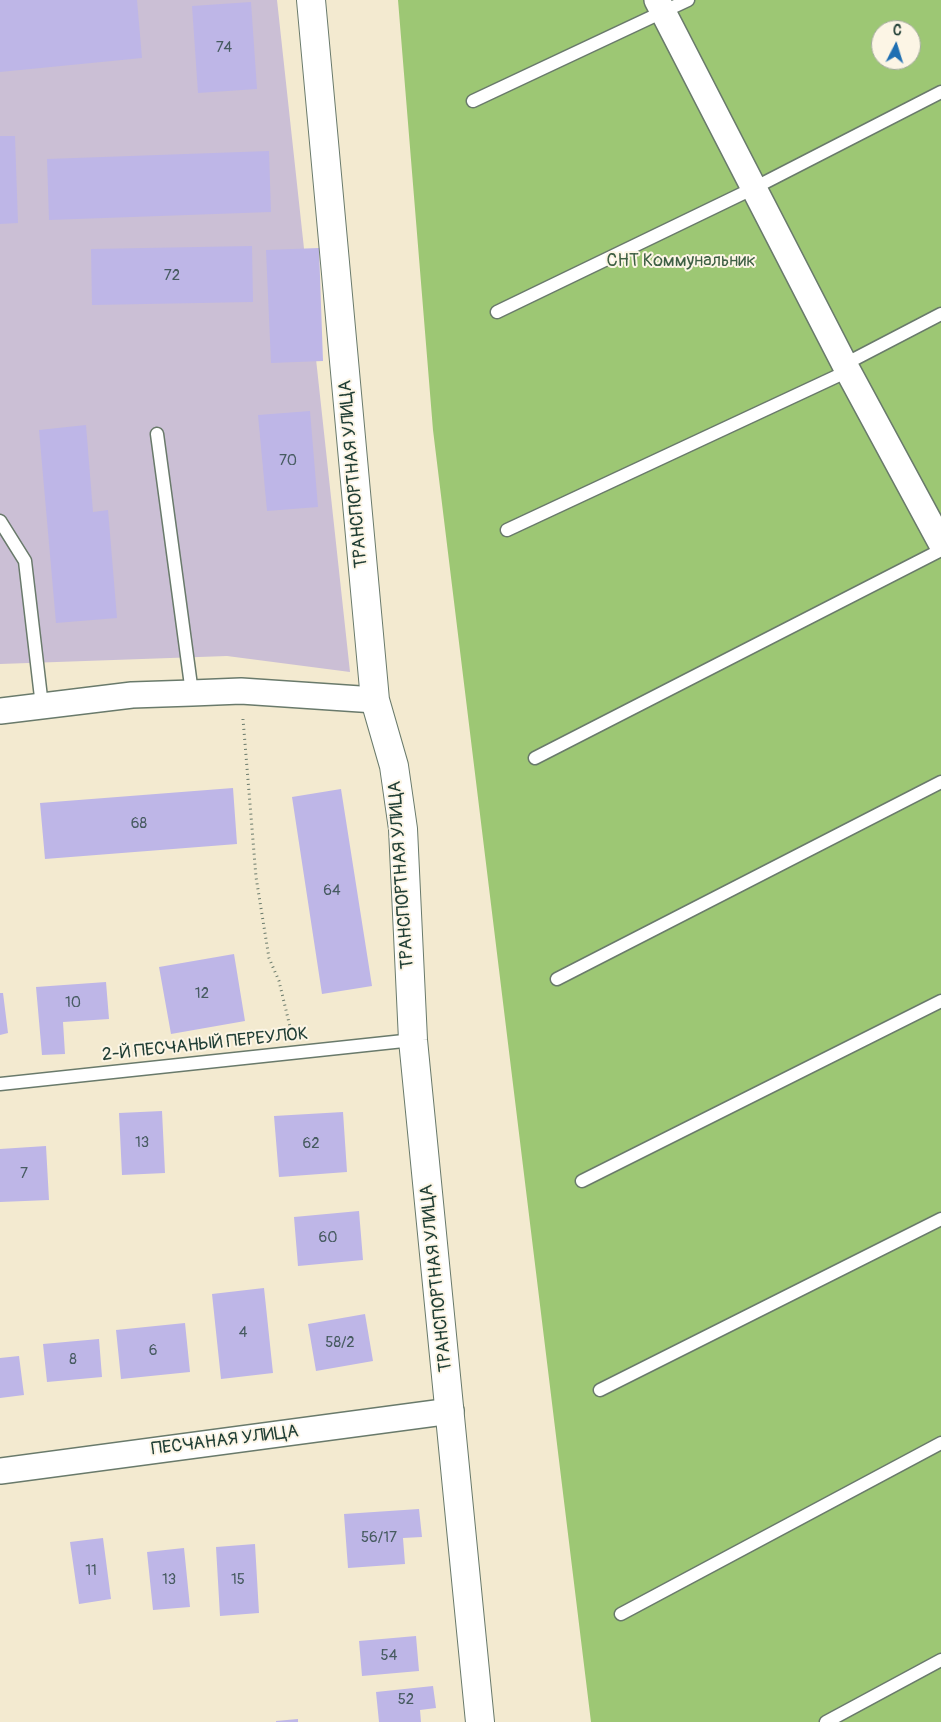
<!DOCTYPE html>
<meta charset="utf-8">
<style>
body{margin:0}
#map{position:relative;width:941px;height:1722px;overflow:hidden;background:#f3ead0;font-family:Pangolin,sans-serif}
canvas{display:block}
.north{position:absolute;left:871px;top:20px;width:50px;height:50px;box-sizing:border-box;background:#fcf5e5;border:1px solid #a4ab9e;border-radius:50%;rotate:5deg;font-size:14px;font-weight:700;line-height:20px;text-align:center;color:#1f3d34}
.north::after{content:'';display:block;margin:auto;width:18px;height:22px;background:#1f6fb2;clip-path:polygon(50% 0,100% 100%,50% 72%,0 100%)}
</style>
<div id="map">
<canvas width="941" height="1722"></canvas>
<div class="north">С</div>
</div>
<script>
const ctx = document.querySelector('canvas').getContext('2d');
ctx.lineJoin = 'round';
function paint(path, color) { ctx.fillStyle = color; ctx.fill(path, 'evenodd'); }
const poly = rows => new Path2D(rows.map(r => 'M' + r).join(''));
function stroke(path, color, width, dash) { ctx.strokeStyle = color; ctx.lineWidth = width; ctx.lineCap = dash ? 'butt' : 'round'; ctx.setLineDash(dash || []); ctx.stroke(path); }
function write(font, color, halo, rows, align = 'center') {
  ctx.font = font + ' Pangolin,sans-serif'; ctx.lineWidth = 4; ctx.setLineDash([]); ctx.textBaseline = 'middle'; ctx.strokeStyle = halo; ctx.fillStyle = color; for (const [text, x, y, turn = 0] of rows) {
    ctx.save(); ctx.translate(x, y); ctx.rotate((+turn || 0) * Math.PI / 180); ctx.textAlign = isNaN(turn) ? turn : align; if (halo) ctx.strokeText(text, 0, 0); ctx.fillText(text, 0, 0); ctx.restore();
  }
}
paint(poly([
 [0,0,277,0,350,672,227,656,0,664]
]), '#cbbfd5');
paint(poly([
 [398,0,941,0,941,1722,591,1722,433,430],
 [881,30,911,30,911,60,881,60]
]), '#9dc774');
paint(poly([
 [0,0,137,0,142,58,0,72],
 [251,2,257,89,198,93,192,6],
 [0,136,15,136,18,223,0,224],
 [269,151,271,212,49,220,47,159],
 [252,246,253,302,92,305,91,249],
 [319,248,323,361,271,363,266,250],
 [310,411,318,507,267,511,258,415],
 [86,425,93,512,108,510,117,618,56,623,39,430],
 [233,788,237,844,45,859,40,803],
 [341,789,372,986,322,994,292,797],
 [234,954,245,1021,171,1034,159,967],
 [106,982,109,1019,63,1022,65,1054,42,1055,36,987],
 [0,993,3,993,8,1033,0,1035],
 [162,1111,165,1173,122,1175,119,1113],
 [343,1112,347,1172,279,1177,274,1116],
 [46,1146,49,1200,0,1202,0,1149],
 [359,1211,363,1260,298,1266,294,1217],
 [264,1288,273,1373,221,1379,212,1294],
 [365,1314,373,1361,316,1371,308,1324],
 [185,1323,190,1372,121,1379,116,1330],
 [99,1339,102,1377,47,1382,43,1344],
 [19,1356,24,1395,0,1398,0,1358],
 [419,1509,422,1537,403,1538,405,1564,348,1568,344,1514],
 [103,1538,111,1599,79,1604,70,1542],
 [255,1544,259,1613,220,1616,216,1547],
 [184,1548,190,1607,153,1610,147,1552],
 [416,1636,419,1671,362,1676,359,1641],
 [433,1686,436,1708,420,1710,421,1722,379,1722,376,1692],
 [298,1719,298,1722,276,1722,276,1721]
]), '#beb6e7');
const service = poly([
 [473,101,688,0],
 [497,312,754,188,941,92],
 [845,364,941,314],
 [157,434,192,693],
 [0,521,25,561,42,706],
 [507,530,848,371],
 [535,758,941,550],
 [557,979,941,782],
 [0,1084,413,1040],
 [582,1181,941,1001],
 [600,1390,941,1219],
 [621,1614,941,1443],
 [826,1722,941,1660]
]);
const minor = poly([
 [657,0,848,371,941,543],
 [0,711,132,695,192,693,241,691,375,700],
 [0,1471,451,1411]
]);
const tertiary = poly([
 [311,0,375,700,394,766,403,829,413,1040,480,1722]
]);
stroke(service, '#697a6b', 15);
stroke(minor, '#697a6b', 28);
stroke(tertiary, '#697a6b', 30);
stroke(poly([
 [243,719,256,877,269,958,279,981,291,1031]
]), '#697a6b', 3, [1, 4]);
stroke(service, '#fff', 12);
stroke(minor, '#fff', 25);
stroke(tertiary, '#fff', 28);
write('15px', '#475b61', null, [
 ["74",224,48],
 ["72",172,276],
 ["70",288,461],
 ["68",139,824],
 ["64",332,891],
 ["12",202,994],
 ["10",73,1003],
 ["13",142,1143],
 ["62",311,1144],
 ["7",24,1174],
 ["60",328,1238],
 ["4",243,1333],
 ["58/2",340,1343],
 ["6",153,1351],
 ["8",73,1360],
 ["56/17",379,1538],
 ["11",91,1571],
 ["13",169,1580],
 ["15",238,1580],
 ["54",389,1656],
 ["52",406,1700]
]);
write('18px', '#3e6044', '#fcf5e5', [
 ["СНТ Коммунальник",681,261]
]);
write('18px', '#1f3d34', '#fcf5e5', [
 ["ТРАНСПОРТНАЯ УЛИЦА",354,474,-95],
 ["ТРАНСПОРТНАЯ УЛИЦА",402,875,-94],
 ["2-Й ПЕСЧАНЫЙ ПЕРЕУЛОК",205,1045,-6],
 ["ТРАНСПОРТНАЯ УЛИЦА",437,1278,-96],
 ["ПЕСЧАНАЯ УЛИЦА",225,1441,-7]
]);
</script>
